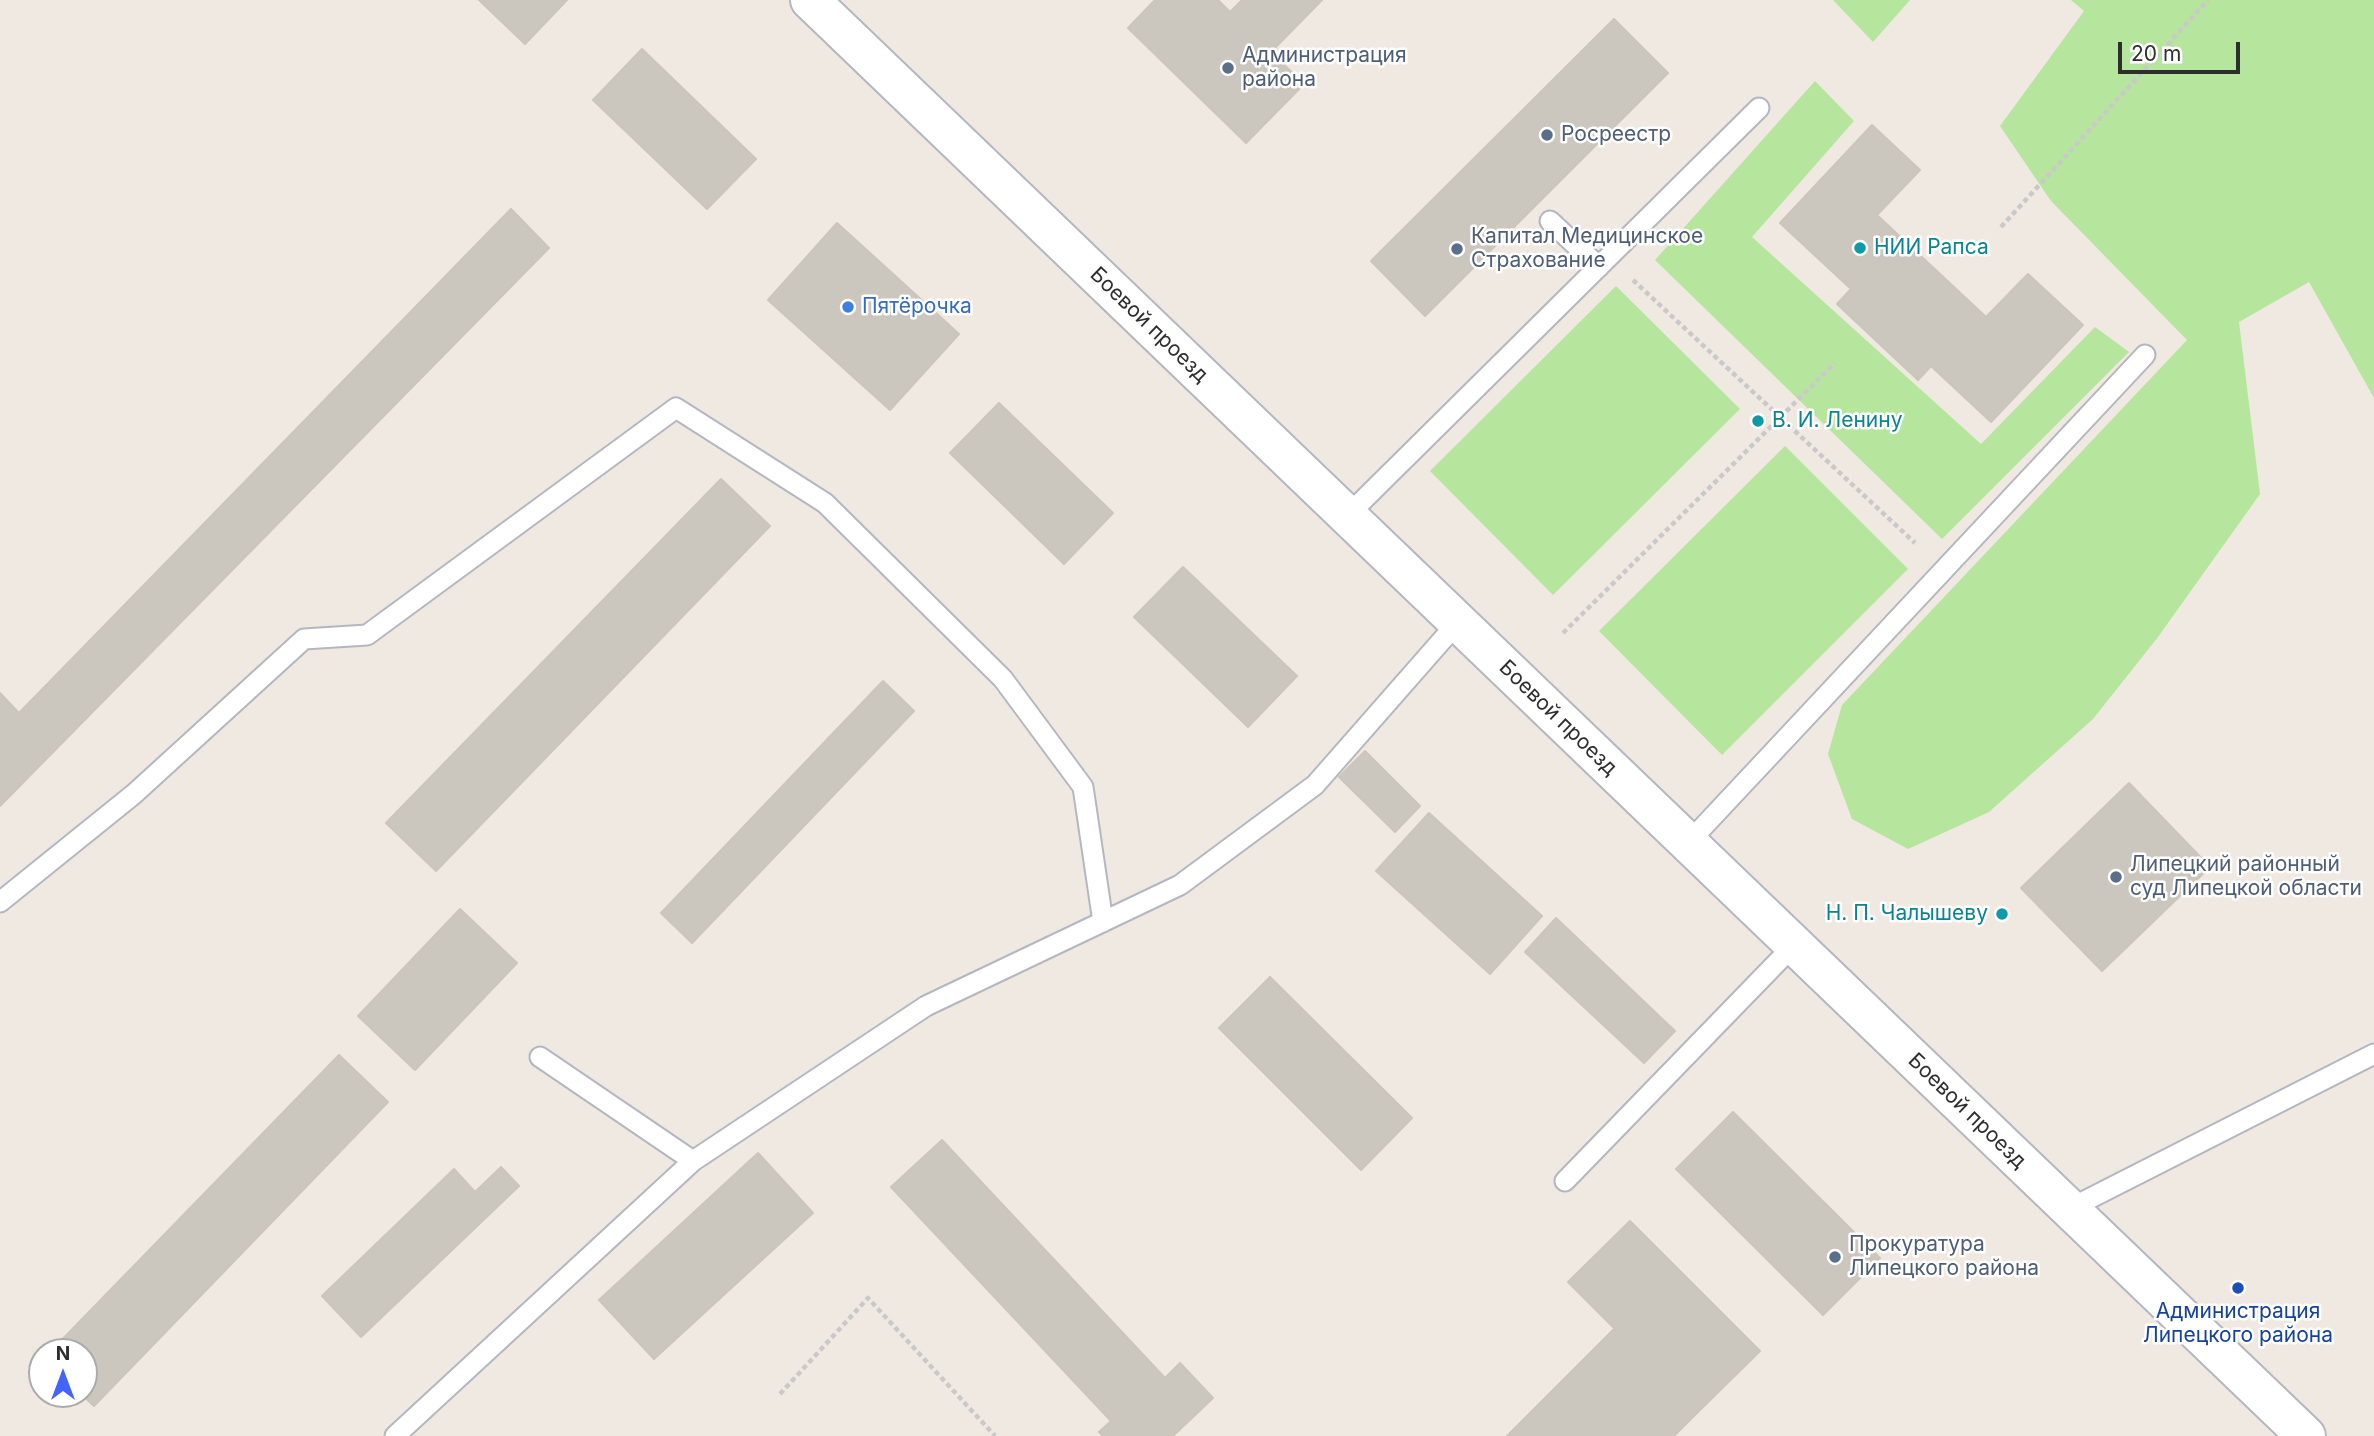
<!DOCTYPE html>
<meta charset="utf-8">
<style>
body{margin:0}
#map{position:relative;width:2374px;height:1436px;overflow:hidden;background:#efe9e1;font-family:Inter,sans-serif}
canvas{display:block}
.north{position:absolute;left:28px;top:1338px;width:70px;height:70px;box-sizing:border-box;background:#fff;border:2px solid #ababab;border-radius:50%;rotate:0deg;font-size:19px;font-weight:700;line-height:28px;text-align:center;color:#2e2e2e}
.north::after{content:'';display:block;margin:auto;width:24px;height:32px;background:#4264fb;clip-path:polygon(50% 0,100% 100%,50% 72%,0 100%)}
.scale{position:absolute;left:2118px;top:42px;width:122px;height:32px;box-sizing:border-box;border:4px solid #2e2e2e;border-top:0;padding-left:9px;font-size:21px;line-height:24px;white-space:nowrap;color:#2e2e2e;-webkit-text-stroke:5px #fff;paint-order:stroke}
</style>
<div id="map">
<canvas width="2374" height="1436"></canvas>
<div class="north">N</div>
<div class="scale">20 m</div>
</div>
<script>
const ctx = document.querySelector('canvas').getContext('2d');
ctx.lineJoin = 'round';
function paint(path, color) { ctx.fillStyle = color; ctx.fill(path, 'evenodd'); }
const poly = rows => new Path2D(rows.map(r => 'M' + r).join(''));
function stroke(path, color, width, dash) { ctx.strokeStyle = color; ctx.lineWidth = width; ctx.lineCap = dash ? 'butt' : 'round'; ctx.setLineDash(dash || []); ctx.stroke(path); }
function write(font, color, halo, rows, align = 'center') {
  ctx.font = font + ' Inter,sans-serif'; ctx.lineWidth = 5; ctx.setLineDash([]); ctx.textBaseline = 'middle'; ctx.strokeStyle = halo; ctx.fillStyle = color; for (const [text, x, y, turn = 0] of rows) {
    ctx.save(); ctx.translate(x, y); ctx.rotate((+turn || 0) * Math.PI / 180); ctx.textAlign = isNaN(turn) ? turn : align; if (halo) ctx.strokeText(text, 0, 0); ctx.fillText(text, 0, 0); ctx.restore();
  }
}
paint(poly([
 [1833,0,1910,0,1873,42],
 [2071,0,2374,0,2374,398,2309,282,2239,322,2260,494,2158,637,2093,719,1989,812,1908,849,1852,819,1828,754,1842,705,2187,340,2051,201,2000,126,2084,11],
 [1815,81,1854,121,1752,237,1981,444,2095,327,2129,352,1942,539,1655,260],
 [1616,286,1740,409,1553,595,1430,471],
 [1785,446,1908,569,1722,755,1599,631]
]), '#b6e59e');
const building = poly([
 [479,0,567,0,525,44,479,0],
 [1155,0,1218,0,1230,12,1242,0,1322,0,1271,52,1304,84,1246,143,1128,28,1155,0],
 [1614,19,1668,73,1425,316,1371,261,1614,19],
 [642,49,756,159,707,209,593,100,642,49],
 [1872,125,1920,170,1877,215,1986,317,2028,274,2083,325,1991,422,1931,366,1918,380,1837,304,1851,289,1780,223,1872,125],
 [511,209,549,248,0,806,0,693,19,713,511,209],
 [837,223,959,334,890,410,768,300,837,223],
 [999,403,1113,513,1064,564,950,453,999,403],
 [721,479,770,526,436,871,386,823,721,479],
 [1183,567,1297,676,1248,727,1134,617,1183,567],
 [883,681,914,711,692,943,661,913,883,681],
 [1365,751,1420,806,1395,832,1339,777,1365,751],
 [2129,783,2210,867,2102,971,2021,888,2129,783],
 [1429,813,1542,916,1490,974,1376,871,1429,813],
 [460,909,517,963,415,1070,358,1016,460,909],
 [1556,918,1675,1031,1644,1063,1525,952,1556,918],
 [1270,977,1412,1118,1361,1170,1219,1028,1270,977],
 [339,1055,388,1102,94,1406,81,1394,84,1394,84,1352,50,1352,339,1055],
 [1733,1112,1880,1258,1823,1315,1676,1169,1733,1112],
 [942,1140,1165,1378,1180,1363,1213,1398,1173,1436,1103,1436,1099,1432,1111,1421,891,1187,942,1140],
 [758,1153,813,1213,654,1359,599,1300,758,1153],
 [501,1167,519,1186,361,1337,322,1296,454,1169,475,1192,501,1167],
 [1630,1221,1760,1351,1698,1412,1568,1282,1630,1221],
 [1614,1329,1698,1412,1674,1436,1507,1436,1614,1329]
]);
paint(building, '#cbc7bf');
stroke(building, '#cbc5ba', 2);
const lane = poly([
 [1550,221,1599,267],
 [1347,516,1759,108],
 [1688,843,2145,355],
 [0,902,134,794,304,639,367,635,676,408,825,503,1003,679,1083,787,1103,922],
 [540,1057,693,1161,926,1006,1180,885,1315,785,1458,622],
 [1565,1181,1794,945],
 [2069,1209,2374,1054],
 [395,1436,693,1161]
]);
const secondary = poly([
 [810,0,2306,1436]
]);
stroke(lane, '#b4b7c1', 23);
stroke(secondary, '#b4b7c1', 42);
stroke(poly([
 [2001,227,2208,0],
 [1633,280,1915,543],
 [1563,633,1835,363],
 [780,1394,868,1298,995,1436]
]), '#c9c9c9', 4.5, [5, 3.5]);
stroke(lane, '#fff', 19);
stroke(secondary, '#fff', 38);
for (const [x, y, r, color] of [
 [1228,68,7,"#5c6f8a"],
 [1547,135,7,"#5c6f8a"],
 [1860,248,7,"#0f9aa8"],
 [1457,249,7,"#5c6f8a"],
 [848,307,7,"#3f7fe0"],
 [1758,421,7,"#0f9aa8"],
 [2116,877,7,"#5c6f8a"],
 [2002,914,7,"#0f9aa8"],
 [1835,1257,7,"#5c6f8a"],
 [2238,1288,7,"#1a4fb4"]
]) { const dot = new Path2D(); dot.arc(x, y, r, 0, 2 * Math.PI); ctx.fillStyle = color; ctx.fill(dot); stroke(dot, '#fff', 2.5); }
write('21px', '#4e5e75', '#fff', [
 ["Администрация",1242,56],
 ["района",1242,80],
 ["Росреестр",1561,135],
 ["Капитал Медицинское",1471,237],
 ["Страхование",1471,261],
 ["Липецкий районный",2130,865],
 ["суд Липецкой области",2130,889],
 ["Прокуратура",1849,1245],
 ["Липецкого района",1849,1269]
], 'left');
write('21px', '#0d838f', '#fff', [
 ["НИИ Рапса",1874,248],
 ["В. И. Ленину",1772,421],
 ["Н. П. Чалышеву",1988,914,"right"]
], 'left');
write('21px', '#366cbe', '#fff', [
 ["Пятёрочка",862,307]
], 'left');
write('21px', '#2e2e2e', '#fff', [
 ["Боевой проезд",1149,325,44],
 ["Боевой проезд",1558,718,44],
 ["Боевой проезд",1967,1111,44]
]);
write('21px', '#164399', '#fff', [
 ["Администрация",2238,1312],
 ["Липецкого района",2238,1336]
]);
</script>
